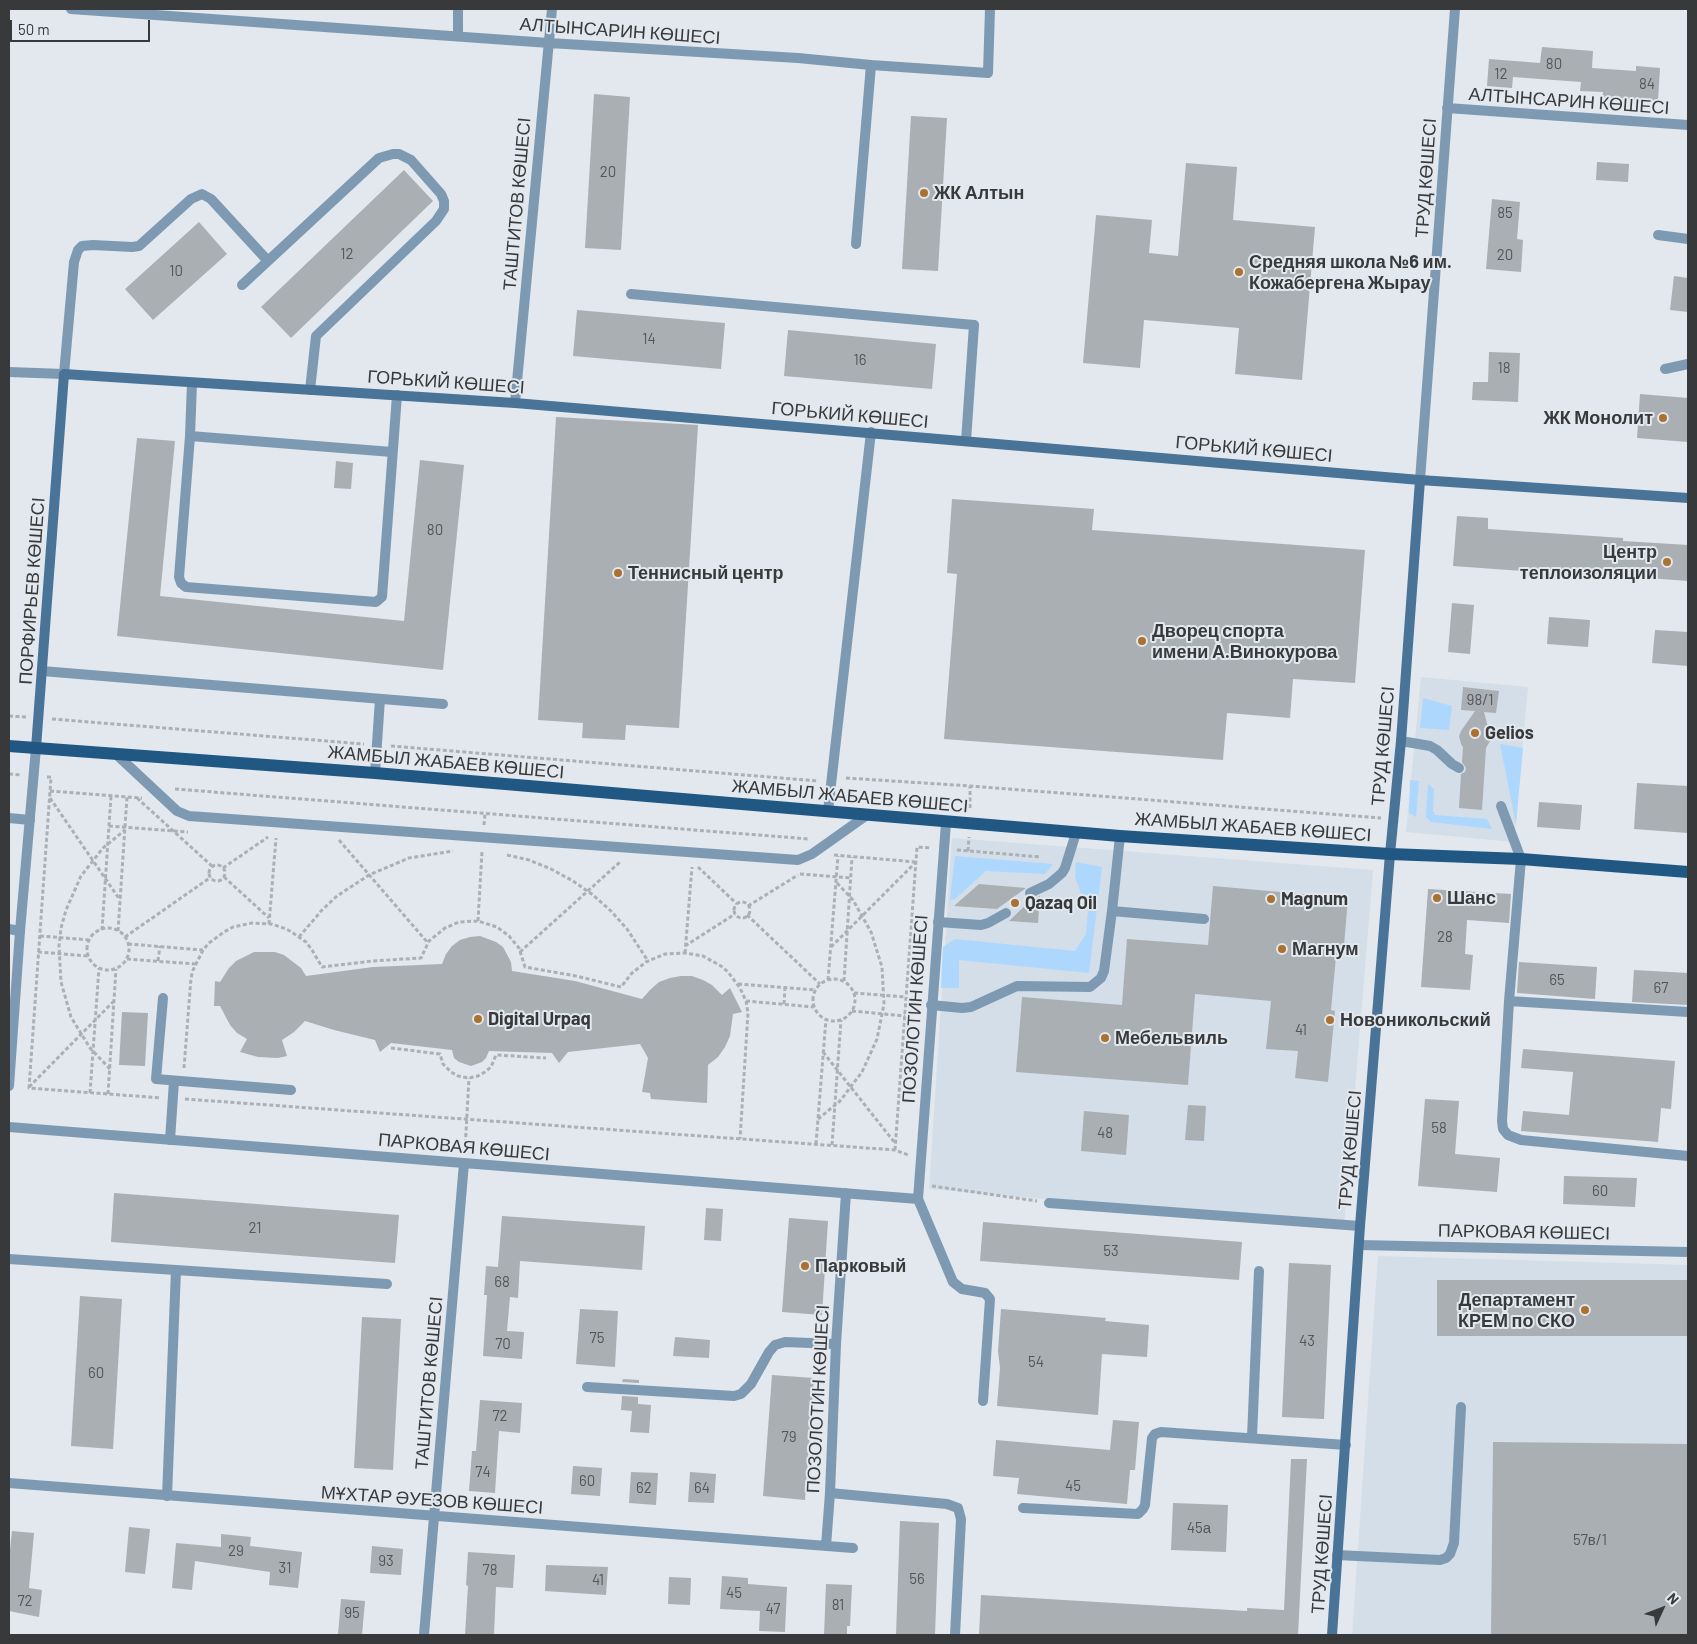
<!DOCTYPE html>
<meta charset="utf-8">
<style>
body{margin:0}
#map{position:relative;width:1697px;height:1644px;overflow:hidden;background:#e2e8ed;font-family:Barlow,sans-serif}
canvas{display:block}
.frame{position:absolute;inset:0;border:10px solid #37393b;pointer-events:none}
.north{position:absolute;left:1637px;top:1584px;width:50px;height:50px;-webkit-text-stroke:4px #e2e8ed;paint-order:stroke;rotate:47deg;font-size:14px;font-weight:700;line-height:20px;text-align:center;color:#37393b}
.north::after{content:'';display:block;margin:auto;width:18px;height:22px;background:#37393b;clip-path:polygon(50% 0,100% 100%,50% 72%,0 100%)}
.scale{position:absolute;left:10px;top:20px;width:140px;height:22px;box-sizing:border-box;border:2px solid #37393b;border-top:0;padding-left:6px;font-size:15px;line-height:18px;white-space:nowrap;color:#37393b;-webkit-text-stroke:4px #e2e8ed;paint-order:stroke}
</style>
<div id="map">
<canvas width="1697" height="1644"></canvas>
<div class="frame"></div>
<div class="north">N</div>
<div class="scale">50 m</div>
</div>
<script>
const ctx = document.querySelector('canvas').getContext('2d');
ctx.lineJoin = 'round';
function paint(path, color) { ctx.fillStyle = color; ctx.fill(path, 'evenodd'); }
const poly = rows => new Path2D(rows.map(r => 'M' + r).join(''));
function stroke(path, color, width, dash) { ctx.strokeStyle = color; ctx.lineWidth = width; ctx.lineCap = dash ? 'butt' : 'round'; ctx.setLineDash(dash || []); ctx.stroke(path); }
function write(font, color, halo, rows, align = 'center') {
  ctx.font = font + ' Barlow,sans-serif'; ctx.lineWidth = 4; ctx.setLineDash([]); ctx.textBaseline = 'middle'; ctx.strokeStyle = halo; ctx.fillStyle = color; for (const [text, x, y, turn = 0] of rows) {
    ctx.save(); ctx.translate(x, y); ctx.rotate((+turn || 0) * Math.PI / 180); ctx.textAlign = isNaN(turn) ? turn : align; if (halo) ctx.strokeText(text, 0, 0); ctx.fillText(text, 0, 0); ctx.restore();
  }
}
paint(poly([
 [1421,677,1528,687,1514,842,1406,832],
 [952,838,1373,870,1344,1225,929,1189],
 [1378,1256,1688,1265,1688,1635,1352,1635]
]), '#d3dee9');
paint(poly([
 [1423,698,1452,706,1449,730,1420,728],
 [1500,744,1523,748,1516,824],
 [1410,780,1419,781,1416,817,1409,813],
 [1428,784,1434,789,1433,811,1435,815,1487,819,1492,829,1431,822,1426,817],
 [955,856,1053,864,1045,874,986,871,955,899,950,900],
 [1076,862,1102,867,1089,973,959,960,959,988,941,988,943,947,955,939,1075,951,1086,934,1088,912,1075,877]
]), '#aed7fd');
paint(poly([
 [1542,47,1593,51,1592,68,1636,71,1636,66,1660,68,1658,101,1602,98,1603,92,1580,91,1581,82,1513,77,1512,88,1487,86,1489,59,1540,63],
 [594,94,630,97,621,250,585,248],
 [911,116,947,118,938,271,902,269],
 [1597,162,1629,164,1628,182,1596,180],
 [1186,163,1237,167,1233,220,1315,227,1302,380,1235,374,1239,328,1144,320,1140,368,1083,363,1096,215,1152,220,1149,253,1178,256],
 [404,170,433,201,291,338,261,307],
 [1492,199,1520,202,1517,239,1523,240,1521,272,1486,269],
 [199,222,227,254,153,320,125,289],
 [1674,276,1688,278,1688,312,1670,310],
 [577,310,725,323,721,369,573,356],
 [788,330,936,344,932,389,784,376],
 [1489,352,1520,353,1518,402,1472,400,1473,382,1488,382],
 [1640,394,1688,398,1688,442,1637,438],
 [556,417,698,425,679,728,626,725,625,740,582,738,583,723,538,720],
 [137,438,175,441,160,596,404,621,420,460,464,465,443,670,117,636],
 [336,461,353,463,351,489,334,488],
 [952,499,1094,509,1092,530,1365,550,1355,683,1293,679,1290,718,1227,713,1223,760,944,739,957,574,947,573],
 [1457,516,1488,518,1488,529,1623,538,1623,541,1688,545,1688,581,1620,576,1620,578,1453,566],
 [1452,603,1474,605,1470,654,1448,652],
 [1549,617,1590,620,1588,647,1547,644],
 [1655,630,1688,632,1688,666,1652,663],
 [1463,687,1499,691,1496,713,1484,712,1490,735,1490,741,1486,748,1482,810,1459,808,1461,774,1465,772,1466,768,1462,762,1463,747,1461,744,1459,736,1461,731,1475,711,1461,710],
 [1637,783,1688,786,1688,833,1634,829],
 [1539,802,1582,805,1580,830,1537,827],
 [979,884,1026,888,997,909,954,906],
 [1213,886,1348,898,1343,958,1336,957,1331,1010,1335,1011,1328,1082,1295,1078,1298,1051,1266,1049,1271,1001,1195,994,1188,1085,1016,1072,1022,997,1122,1005,1127,939,1208,945],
 [1428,889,1511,894,1509,923,1467,920,1465,954,1473,955,1470,990,1421,987],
 [1040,896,1038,923,1009,921,1031,900],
 [480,936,496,942,503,947,511,962,512,971,575,981,642,999,650,990,659,982,670,978,681,976,692,976,703,980,712,985,722,995,730,988,742,1012,733,1014,730,1036,725,1047,718,1057,708,1065,707,1103,651,1099,650,1093,642,1092,648,1058,640,1044,568,1052,559,1063,552,1053,489,1051,486,1058,482,1062,471,1066,459,1062,454,1058,452,1050,391,1043,380,1052,375,1040,334,1030,305,1021,294,1032,282,1040,287,1056,278,1058,258,1057,240,1052,247,1039,237,1033,230,1025,220,1006,214,1006,215,981,220,982,229,968,236,961,254,952,275,952,284,955,301,968,306,976,373,967,442,964,446,954,452,946,460,940,470,937],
 [1519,962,1597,967,1595,999,1517,993],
 [1634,970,1688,973,1688,1005,1632,1002],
 [122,1012,148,1013,145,1066,119,1065],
 [1523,1049,1675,1061,1671,1109,1661,1108,1658,1142,1521,1131,1523,1111,1569,1115,1573,1072,1521,1068],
 [1425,1099,1459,1101,1455,1154,1500,1158,1497,1192,1418,1186],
 [1188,1105,1206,1106,1204,1141,1185,1140],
 [1084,1111,1129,1115,1126,1155,1081,1151],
 [1564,1176,1637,1178,1635,1207,1563,1204],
 [114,1193,399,1215,395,1263,111,1242],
 [706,1208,723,1209,721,1241,704,1240],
 [502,1216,645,1226,642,1270,520,1261,518,1298,510,1297,507,1331,524,1332,522,1359,483,1356,487,1295,484,1295,486,1266,498,1267],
 [789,1218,828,1221,822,1315,782,1312],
 [983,1222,1242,1242,1239,1280,980,1261],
 [1289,1263,1331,1265,1324,1419,1282,1417],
 [1437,1280,1688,1280,1688,1336,1437,1336],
 [80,1296,122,1299,113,1449,71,1446],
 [580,1309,618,1311,615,1367,576,1364],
 [1001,1309,1106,1318,1105,1321,1149,1325,1147,1357,1102,1354,1098,1415,997,1406,1000,1368,998,1351],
 [362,1317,401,1319,393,1470,354,1468],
 [675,1337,710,1340,709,1358,673,1356],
 [772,1375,814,1378,805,1500,763,1496],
 [623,1379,639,1380,639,1383,622,1382],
 [622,1396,638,1397,638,1404,651,1405,649,1433,630,1432,632,1411,621,1410],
 [480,1400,522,1403,520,1433,499,1431,495,1493,469,1491,472,1451,476,1451],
 [1113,1420,1139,1422,1135,1470,1130,1470,1127,1504,1017,1494,1019,1478,993,1476,996,1440,1110,1450],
 [1493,1442,1688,1444,1688,1635,1491,1635],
 [1291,1459,1307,1459,1298,1635,979,1635,981,1595,1247,1611,1247,1608,1284,1610],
 [573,1466,602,1468,600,1496,571,1494],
 [631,1472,658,1473,656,1505,629,1503],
 [690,1472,716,1474,714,1503,688,1502],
 [1173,1503,1228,1505,1226,1552,1171,1550],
 [900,1521,939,1523,935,1635,896,1635],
 [129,1527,150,1529,145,1574,125,1572],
 [12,1531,34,1533,29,1588,42,1590,39,1617,9,1611,9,1559],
 [221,1534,251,1537,250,1546,302,1552,298,1588,269,1585,270,1572,195,1561,192,1590,172,1588,176,1543,221,1547],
 [372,1546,403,1549,401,1575,370,1573],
 [468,1552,515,1555,513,1588,496,1587,494,1635,465,1635,468,1586,466,1585],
 [546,1565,608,1567,606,1595,545,1591],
 [722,1576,748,1578,748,1584,787,1587,785,1632,759,1631,760,1611,720,1609],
 [669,1577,691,1578,690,1605,668,1604],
 [826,1584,852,1585,850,1626,847,1626,847,1635,824,1635],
 [341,1599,365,1601,362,1635,338,1635]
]), '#aaafb4');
stroke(poly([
 [9,716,26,717],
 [52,719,364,744],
 [391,746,818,781],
 [9,774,21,775],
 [47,777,51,777,29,1088,161,1098],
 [846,778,970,786,1381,818],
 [175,789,809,839],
 [50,791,142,798],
 [50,798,120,900],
 [137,798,213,867],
 [970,808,970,786],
 [484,825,485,813],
 [109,826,188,832],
 [339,840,428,943],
 [957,850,1041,857],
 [968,851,969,837],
 [507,855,529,860,551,869,573,881,593,895,611,911,627,929,648,961],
 [834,855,916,862],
 '209 873a8 8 0 1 1 16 0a8 8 0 1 1-16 0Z',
 [698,867,737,904],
 [223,868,268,837],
 [800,874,851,878],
 [224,877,269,918],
 '734 910a8 8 0 1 1 16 0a8 8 0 1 1-16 0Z',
 [748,906,798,875],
 [747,915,820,984],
 [478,921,482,851],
 [269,924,276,838],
 '87 949a21 21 0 1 1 42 0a21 21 0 1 1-42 0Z',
 [102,930,111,796],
 [118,931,127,797],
 [40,936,90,940],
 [125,937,211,877],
 [299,937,322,910,337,896,369,875,409,858,453,851],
 [128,944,203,950],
 [685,946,735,914],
 [831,947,915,863],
 [38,952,88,956],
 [520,952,620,862],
 [685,953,692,867],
 [127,959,195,964],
 [158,961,160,946],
 '813 1000a21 21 0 1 1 42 0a21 21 0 1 1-42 0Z',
 [828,980,838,856],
 [844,981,852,857],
 [738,984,816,990],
 [854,993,906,997],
 [746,1001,814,1007],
 [784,1004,785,988],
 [852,1011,905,1016],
 [391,1048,440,1054,443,1064,451,1072,458,1076,469,1078,478,1076,485,1072,491,1067,496,1055,546,1058],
 [823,1052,895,1143],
 [184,1068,191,978,193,970,203,950,209,943,224,932,233,927,252,923,271,924,281,927,290,931,306,942,312,950,322,967,372,961,421,958,429,941,445,928,459,922,478,921,497,927,509,936,519,948,525,967,576,976,621,987,632,973,646,962,665,954,685,953,703,956,721,966,728,972,740,988,746,1001,748,1013,740,1139],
 [110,1069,90,1048,71,1017,61,982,59,946,61,928,66,910,81,876,103,848,125,830],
 [29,1087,114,1001],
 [90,1093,99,968],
 [108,1094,116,969],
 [185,1099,895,1150,908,1155],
 [818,1119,840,1101,862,1072,877,1039,884,1004,882,967,871,932,853,900,836,882],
 [816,1144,826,1019],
 [832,1145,841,1020],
 [465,1150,469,1078],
 [895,1150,917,847,931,848],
 [932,1186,1037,1201]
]), '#abb0b4', 3, [4, 2.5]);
stroke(poly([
 [458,9,458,36],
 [1658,235,1688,239],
 [856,244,871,65],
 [242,285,379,158,393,154,399,154,411,160,441,194,444,201,444,209,436,221,316,336,310,390],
 [631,294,974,325],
 [1665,369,1688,364],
 [64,374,74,262,78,250,82,246,93,245,132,247,139,246,191,199,202,194,211,199,268,261],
 [192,383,190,436,179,577,181,583,186,587,376,602,382,597,397,395],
 [190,436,392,452],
 [42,671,443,704],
 [1401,741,1430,746,1437,750,1452,764,1459,768],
 [117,755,177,811,189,816,798,860,812,854,867,815],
 [375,773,380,699],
 [1501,806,1521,859,1509,1001,1502,1121,1503,1129,1508,1135,1521,1140,1688,1156],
 [828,811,871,432],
 [9,818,30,820],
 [1030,893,1049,884,1062,873,1065,868,1076,833],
 [1112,911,1120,836],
 [938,922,981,925,988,923,1006,913],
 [9,929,20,931],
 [163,998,156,1079,291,1090],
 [1509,1001,1688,1012],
 [931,1005,962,1008,971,1007,1017,986,1090,987,1101,978,1104,971,1112,911,1204,919],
 [170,1140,174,1081],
 [918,1199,953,1282,962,1289,985,1293,990,1299,983,1401],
 [1049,1203,1360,1226],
 [9,1259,176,1270],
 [587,1387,734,1396,741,1394,751,1384,769,1352,775,1345,785,1342,836,1344],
 [1252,1437,1259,1271],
 [830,1493,947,1504,958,1508,961,1519,955,1635],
 [167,1496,176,1270,387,1284],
 [1023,1508,1138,1514,1143,1509,1145,1505,1152,1438,1155,1434,1161,1432,1346,1445],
 [1337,1555,1440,1560,1446,1558,1450,1554,1454,1543,1461,1407]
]), '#7e9ab3', 10);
stroke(poly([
 [71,9,549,43,798,58,871,65,988,73,990,9],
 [1447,108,1688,125],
 [9,372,64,374],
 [515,403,552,9],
 [966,441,974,325],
 [1420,480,1455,9],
 [9,1086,20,931,36,748],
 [9,1127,918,1199,946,823],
 [1359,1245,1688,1252],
 [9,1483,853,1548],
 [826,1546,830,1493,836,1344,846,1193],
 [424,1635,464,1163]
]), '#7e9ab3', 10);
stroke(poly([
 [36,748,64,374,515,403,1420,480,1688,498],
 [1332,1635,1360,1226,1390,854,1401,741,1420,480]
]), '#4a7398', 10);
stroke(poly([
 [9,746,375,773,1120,836,1390,854,1521,859,1688,872]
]), '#215883', 12);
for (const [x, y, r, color] of [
 [924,193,5,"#aa7130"],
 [1239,272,5,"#aa7130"],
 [1663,418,5,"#aa7130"],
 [1667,562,5,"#aa7130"],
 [618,573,5,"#aa7130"],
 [1142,641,5,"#aa7130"],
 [1475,733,5,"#aa7130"],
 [1437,898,5,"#aa7130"],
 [1271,899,5,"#aa7130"],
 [1015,903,5,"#aa7130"],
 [1282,949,5,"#aa7130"],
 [478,1019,5,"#aa7130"],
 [1330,1020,5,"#aa7130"],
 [1105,1038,5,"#aa7130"],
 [805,1266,5,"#aa7130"],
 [1585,1310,5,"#aa7130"]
]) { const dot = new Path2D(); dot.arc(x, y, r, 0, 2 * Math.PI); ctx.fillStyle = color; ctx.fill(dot); stroke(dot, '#e2e8ed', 2); }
write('15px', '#545659', null, [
 ["80",1554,64],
 ["12",1501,74],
 ["84",1647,84],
 ["20",608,172],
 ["85",1505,213],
 ["12",347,254],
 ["20",1505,255],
 ["10",176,271],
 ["14",649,339],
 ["16",860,360],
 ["18",1504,368],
 ["80",435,530],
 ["98/1",1480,700],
 ["28",1445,937],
 ["65",1557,980],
 ["67",1661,988],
 ["41",1301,1030],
 ["58",1439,1128],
 ["48",1105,1133],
 ["60",1600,1191],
 ["21",255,1228],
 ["53",1111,1251],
 ["68",502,1282],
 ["75",597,1338],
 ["43",1307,1341],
 ["70",503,1344],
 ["54",1036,1362],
 ["60",96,1373],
 ["72",500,1416],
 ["79",789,1437],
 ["74",483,1472],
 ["60",587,1481],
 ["45",1073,1486],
 ["62",644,1488],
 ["64",702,1488],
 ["45а",1199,1528],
 ["57в/1",1590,1540],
 ["29",236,1551],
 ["93",386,1561],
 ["31",285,1568],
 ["78",490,1570],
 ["56",917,1579],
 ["41",598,1580],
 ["45",734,1593],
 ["72",25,1601],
 ["81",838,1605],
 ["47",773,1609],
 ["95",352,1613]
]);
write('18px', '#37393b', '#e2e8ed', [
 ["АЛТЫНСАРИН КӨШЕСІ",620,31,4],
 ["АЛТЫНСАРИН КӨШЕСІ",1569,101,4],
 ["ТРУД КӨШЕСІ",1426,178,-86],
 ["ТАШТИТОВ КӨШЕСІ",517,204,-85],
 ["ГОРЬКИЙ КӨШЕСІ",446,382,4],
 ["ГОРЬКИЙ КӨШЕСІ",850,415,5],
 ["ГОРЬКИЙ КӨШЕСІ",1254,449,5],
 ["ПОРФИРЬЕВ КӨШЕСІ",32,591,-86],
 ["ТРУД КӨШЕСІ",1383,746,-85],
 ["ЖАМБЫЛ ЖАБАЕВ КӨШЕСІ",446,762,5],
 ["ЖАМБЫЛ ЖАБАЕВ КӨШЕСІ",850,796,5],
 ["ЖАМБЫЛ ЖАБАЕВ КӨШЕСІ",1253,827,4],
 ["ПОЗОЛОТИН КӨШЕСІ",915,1009,-86],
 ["ПАРКОВАЯ КӨШЕСІ",464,1147,5],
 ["ТРУД КӨШЕСІ",1350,1150,-85],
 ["ПАРКОВАЯ КӨШЕСІ",1524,1232,1],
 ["ТАШТИТОВ КӨШЕСІ",429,1383,-85],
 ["ПОЗОЛОТИН КӨШЕСІ",818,1399,-87],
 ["МҰХТАР ӘУЕЗОВ КӨШЕСІ",432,1500,4],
 ["ТРУД КӨШЕСІ",1322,1554,-86]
]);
write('bold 18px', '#37393b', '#e2e8ed', [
 ["ЖК Алтын",934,193],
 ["Средняя школа №6 им.",1249,262],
 ["Кожабергена Жырау",1249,283],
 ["ЖК Монолит",1653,418,"right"],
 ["Центр",1657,552,"right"],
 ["теплоизоляции",1657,573,"right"],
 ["Теннисный центр",628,573],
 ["Дворец спорта",1152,631],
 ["имени А.Винокурова",1152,652],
 ["Gelios",1485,733],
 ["Шанс",1447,898],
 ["Magnum",1281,899],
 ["Qazaq Oil",1025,903],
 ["Магнум",1292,949],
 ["Digital Urpaq",488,1019],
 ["Новоникольский",1340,1020],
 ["Мебельвиль",1115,1038],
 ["Парковый",815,1266],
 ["Департамент",1575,1300,"right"],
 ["КРЕМ по СКО",1575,1321,"right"]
], 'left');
</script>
